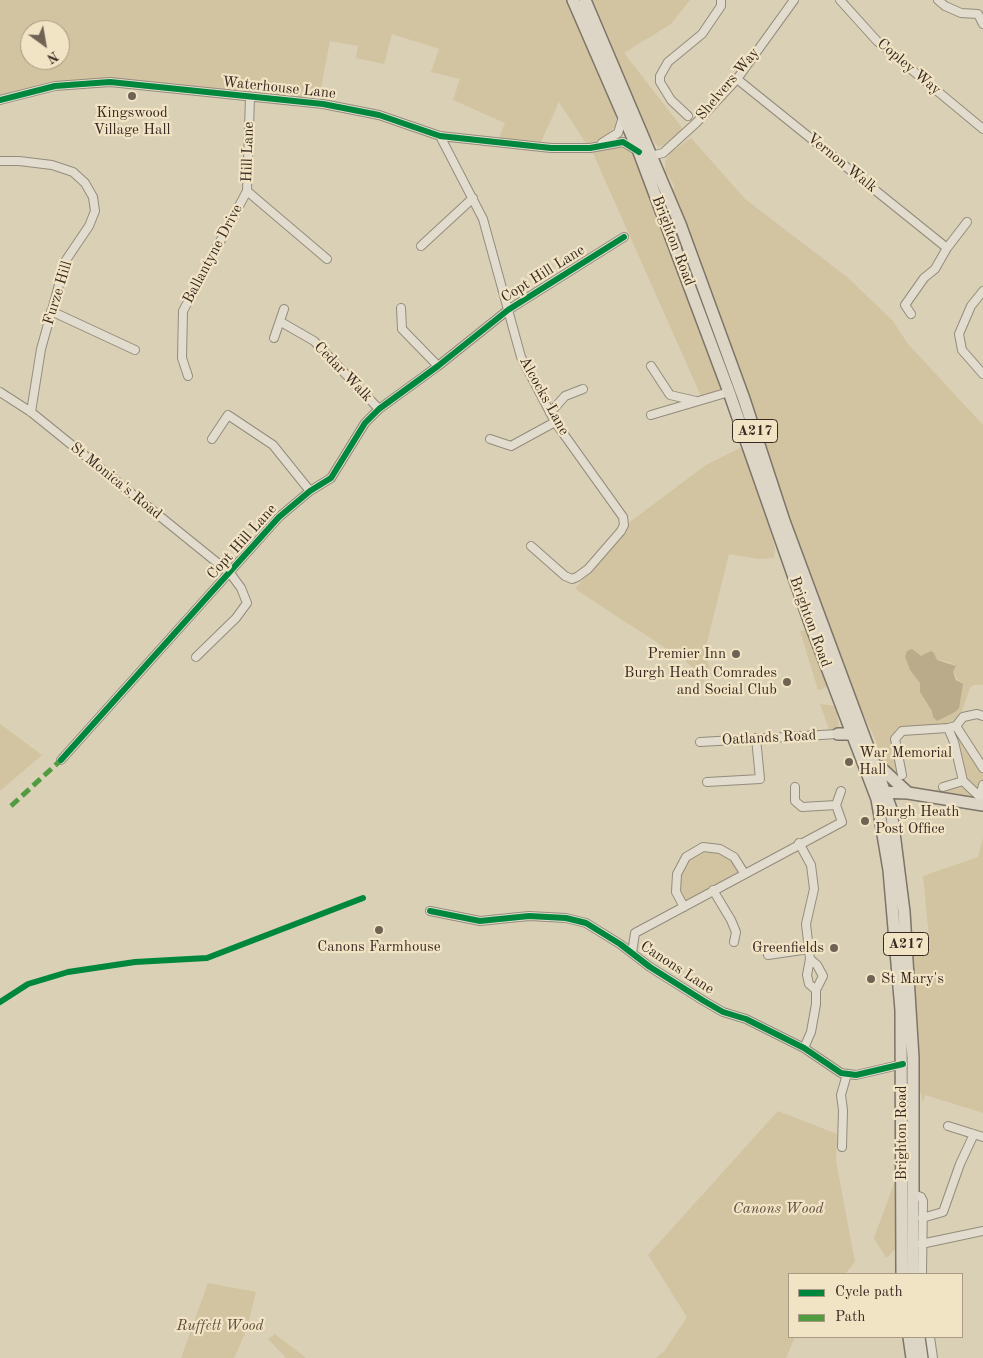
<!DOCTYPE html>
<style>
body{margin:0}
#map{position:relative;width:983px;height:1358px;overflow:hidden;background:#dad0b5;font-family:"Old Standard TT",serif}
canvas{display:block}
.legend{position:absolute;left:788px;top:1273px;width:175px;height:65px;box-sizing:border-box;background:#f1e4c5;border:1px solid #a79984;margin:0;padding:6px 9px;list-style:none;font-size:15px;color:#372822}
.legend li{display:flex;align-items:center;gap:10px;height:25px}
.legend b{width:25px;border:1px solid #a79984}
.north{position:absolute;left:20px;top:20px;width:50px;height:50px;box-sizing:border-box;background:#f1e4c5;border:1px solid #a79984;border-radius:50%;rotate:148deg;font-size:14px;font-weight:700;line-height:20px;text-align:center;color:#372822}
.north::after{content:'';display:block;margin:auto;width:18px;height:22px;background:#706355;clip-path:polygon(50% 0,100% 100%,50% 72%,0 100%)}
</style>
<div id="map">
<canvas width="983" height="1358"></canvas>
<ul class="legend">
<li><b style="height:6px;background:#00873e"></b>Cycle path</li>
<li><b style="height:6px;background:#519c40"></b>Path</li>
</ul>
<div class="north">N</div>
</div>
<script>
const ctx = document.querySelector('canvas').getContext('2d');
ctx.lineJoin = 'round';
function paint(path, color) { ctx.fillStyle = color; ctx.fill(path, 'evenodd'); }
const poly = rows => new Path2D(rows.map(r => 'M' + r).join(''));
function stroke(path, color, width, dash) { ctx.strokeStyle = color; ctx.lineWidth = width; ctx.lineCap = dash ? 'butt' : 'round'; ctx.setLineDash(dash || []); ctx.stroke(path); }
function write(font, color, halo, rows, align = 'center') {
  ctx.font = font + ' "Old Standard TT",serif'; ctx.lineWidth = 4.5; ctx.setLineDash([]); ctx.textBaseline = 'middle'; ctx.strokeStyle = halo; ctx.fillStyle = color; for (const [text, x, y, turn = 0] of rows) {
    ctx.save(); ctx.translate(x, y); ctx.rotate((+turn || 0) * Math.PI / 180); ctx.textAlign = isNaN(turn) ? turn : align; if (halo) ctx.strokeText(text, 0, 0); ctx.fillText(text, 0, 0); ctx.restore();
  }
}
paint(poly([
 [0,0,568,0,615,110,617,125,606,136,595,143,587,145,559,102,541,142,498,140,505,123,453,100,460,79,431,72,439,49,392,34,384,64,356,58,358,46,330,41,319,98,250,97,110,82,55,86,0,100],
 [30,30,60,30,60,60,30,60],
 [593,0,690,0,671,24,624,53,683,129,665,144,658,147,649,135],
 [691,138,745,199,847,277,893,321,908,344,983,425,983,685,973,685,970,688,961,714,953,723,898,728,892,738,902,784,890,774,878,753,876,741,861,709,801,554,673,192,674,185,665,171,665,162,671,152],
 [934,653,937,660,949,662,956,666,953,672,959,681,932,711,920,683,908,666,905,657,918,655,921,656],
 [615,146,625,146,632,151,723,390,701,396,592,151],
 [744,446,758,486,775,549,774,558,759,559,729,554,705,650,709,666,702,686,698,672,684,660,575,589,630,522,706,465],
 [806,630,811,633,830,683,823,689,818,690,800,631],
 [820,704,836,706,839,728,830,732],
 [0,724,42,755,0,791],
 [962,739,983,767,983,800,932,791,963,781,954,742],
 [983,838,983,1113,925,1095,923,1103,918,1080,911,951,930,948,923,876,978,857],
 [703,847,734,857,744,873,684,907,676,892,677,874,686,857],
 [778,1111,837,1134,836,1161,855,1262,845,1274,789,1274,789,1337,795,1337,786,1358,656,1358,665,1350,687,1317,648,1255],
 [895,1181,898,1247,886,1258,874,1238],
 [208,1283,256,1292,246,1331,234,1358,181,1358],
 [275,1334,306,1358,286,1358,268,1339]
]), '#d2c3a1');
paint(poly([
 [912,649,921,656,931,651,934,653,937,660,956,666,953,672,956,680,963,684,959,708,955,712,937,721,933,717,932,711,920,692,920,683,910,670,905,657,907,651]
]), '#baab8b');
const minor = poly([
 [840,0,877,41,983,129],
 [938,0,945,6,961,13,978,14,983,24],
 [737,79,947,248],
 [250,97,247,191,327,259],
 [0,100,55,86,110,82,323,104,379,115,440,136,551,148,590,148,623,142,638,151],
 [688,116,671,100,660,82,660,76,668,62,702,34,721,6,721,0],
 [440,136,483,219,521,357,555,422,623,517,624,525,621,531,588,569,577,577,572,579,565,576,531,546],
 [602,143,618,133,623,117],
 [651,156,663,153,696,123,737,79,794,0],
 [0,161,19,161,52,165,73,172,85,183,93,197,95,211,89,226,66,260,41,349,31,412],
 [421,246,473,198],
 [983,291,971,306,959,334,962,350,983,374],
 [401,308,402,329,438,366],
 [51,311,135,350],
 [911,314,905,305,924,278,935,269,947,248,967,222],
 [281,322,314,341,379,409],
 [274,338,284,309],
 [651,366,670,395,696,401],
 [188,376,182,358,183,311,247,191],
 [0,392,31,412,230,573,241,588,247,603,236,618,196,657],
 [550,413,565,396,583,389],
 [651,415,729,392],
 [212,439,228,415,273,445,310,491],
 [490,439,511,446,555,422],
 [956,726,983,768],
 [948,728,954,742,963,781,980,797,981,804],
 [700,742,838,734],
 [61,760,279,517,310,491,331,478,365,423,379,409,438,366,508,310,624,237],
 [902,775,895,739,902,731,948,728,956,726,963,717,977,714,983,716],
 [707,782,760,779,756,738],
 [943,787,963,781],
 [980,797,983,785],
 [836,805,841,791],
 [799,843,811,865,814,889,806,924,810,959,817,965,823,976,816,990],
 [713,890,731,920,736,932,734,942],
 [684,907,676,892,677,874,686,857,703,847,720,849,734,857,744,873],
 [430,911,480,921,529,916,566,918,586,923,620,944,650,967,704,1001,723,1012,746,1019,804,1048,841,1073,856,1075,903,1064],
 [632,953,635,933,842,822,836,805,802,807,795,801,795,787],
 [768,955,809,949],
 [804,1048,811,1032,816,1004,816,990,809,984,807,975,810,959],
 [948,1126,983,1137],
 [842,1147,843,1110,841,1095,847,1074],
 [913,1194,921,1197,923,1201,922,1274],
 [922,1218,943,1212,960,1164,974,1134],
 [921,1244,983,1231],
 [930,1337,933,1358]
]);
const highway = poly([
 [573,0,639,152,729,392,810,623,877,799,889,870,901,1010,902,1274],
 [585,0,680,224,744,399,784,521,891,809,904,912,913,1058,913,1274],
 [838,734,847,734,856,728],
 [880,767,907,792],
 [878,792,908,793,983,805],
 [909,1337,912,1358],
 [919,1337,922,1358]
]);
stroke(minor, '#938c7c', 10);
stroke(highway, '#7c7568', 14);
stroke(minor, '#e2dcce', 8);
stroke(highway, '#ddd6c7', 11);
stroke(poly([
 [11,806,61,760]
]), '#519c40', 5, [10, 5]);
stroke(poly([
 [0,100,55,86,110,82,323,104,379,115,440,136,551,148,590,148,623,142,639,152],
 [61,760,279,517,310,491,331,478,365,423,379,409,438,366,508,310,624,237],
 [430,911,480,921,529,916,566,918,586,923,620,944,650,967,704,1001,723,1012,746,1019,804,1048,841,1073,856,1075,903,1064],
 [0,1002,28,984,68,972,135,962,207,958,363,898]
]), '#00873e', 6);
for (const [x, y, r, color] of [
 [132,96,5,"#706355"],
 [736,654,5,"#706355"],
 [787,682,5,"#706355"],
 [849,762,5,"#706355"],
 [865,821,5,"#706355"],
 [379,930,5,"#706355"],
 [834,948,5,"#706355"],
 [871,979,5,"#706355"]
]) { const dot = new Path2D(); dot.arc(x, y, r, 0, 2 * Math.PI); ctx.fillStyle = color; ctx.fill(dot); stroke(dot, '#f1e4c5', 2); }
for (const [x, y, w] of [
 [755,431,45],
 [906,944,45]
]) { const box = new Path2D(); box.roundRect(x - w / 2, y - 11.5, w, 23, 4); ctx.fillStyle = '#f1e4c5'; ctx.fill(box); stroke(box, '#372822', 1); }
write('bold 14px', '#372822', null, [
 ["A217",755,431],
 ["A217",906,944]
]);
write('15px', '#372822', '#f1e4c5', [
 ["Copley Way",909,67,40],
 ["Shelvers Way",728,84,-50],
 ["Waterhouse Lane",279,88,6],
 ["Hill Lane",248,152,-88],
 ["Vernon Walk",842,163,39],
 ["Brighton Road",673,241,69],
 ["Ballantyne Drive",213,254,-62],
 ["Copt Hill Lane",543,274,-32],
 ["Furze Hill",58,293,-73],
 ["Cedar Walk",343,372,46],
 ["Alcocks Lane",544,396,61],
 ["St Monica's Road",116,481,39],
 ["Copt Hill Lane",242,542,-48],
 ["Brighton Road",810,622,70],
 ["Oatlands Road",769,738,-3],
 ["Canons Lane",677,968,33],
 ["Brighton Road",902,1133,-90]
]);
write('15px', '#372822', '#f1e4c5', [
 ["Kingswood",132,113,"center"],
 ["Village Hall",132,130,"center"],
 ["Premier Inn",726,654],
 ["Burgh Heath Comrades",777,673],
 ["and Social Club",777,690],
 ["War Memorial",859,753,"left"],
 ["Hall",859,770,"left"],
 ["Burgh Heath",875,812,"left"],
 ["Post Office",875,829,"left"],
 ["Canons Farmhouse",379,947,"center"],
 ["Greenfields",824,948],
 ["St Mary's",881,979,"left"]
], 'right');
write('italic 15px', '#5c4c3e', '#f1e4c5', [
 ["Canons Wood",778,1209],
 ["Ruffett Wood",220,1326]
]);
</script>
